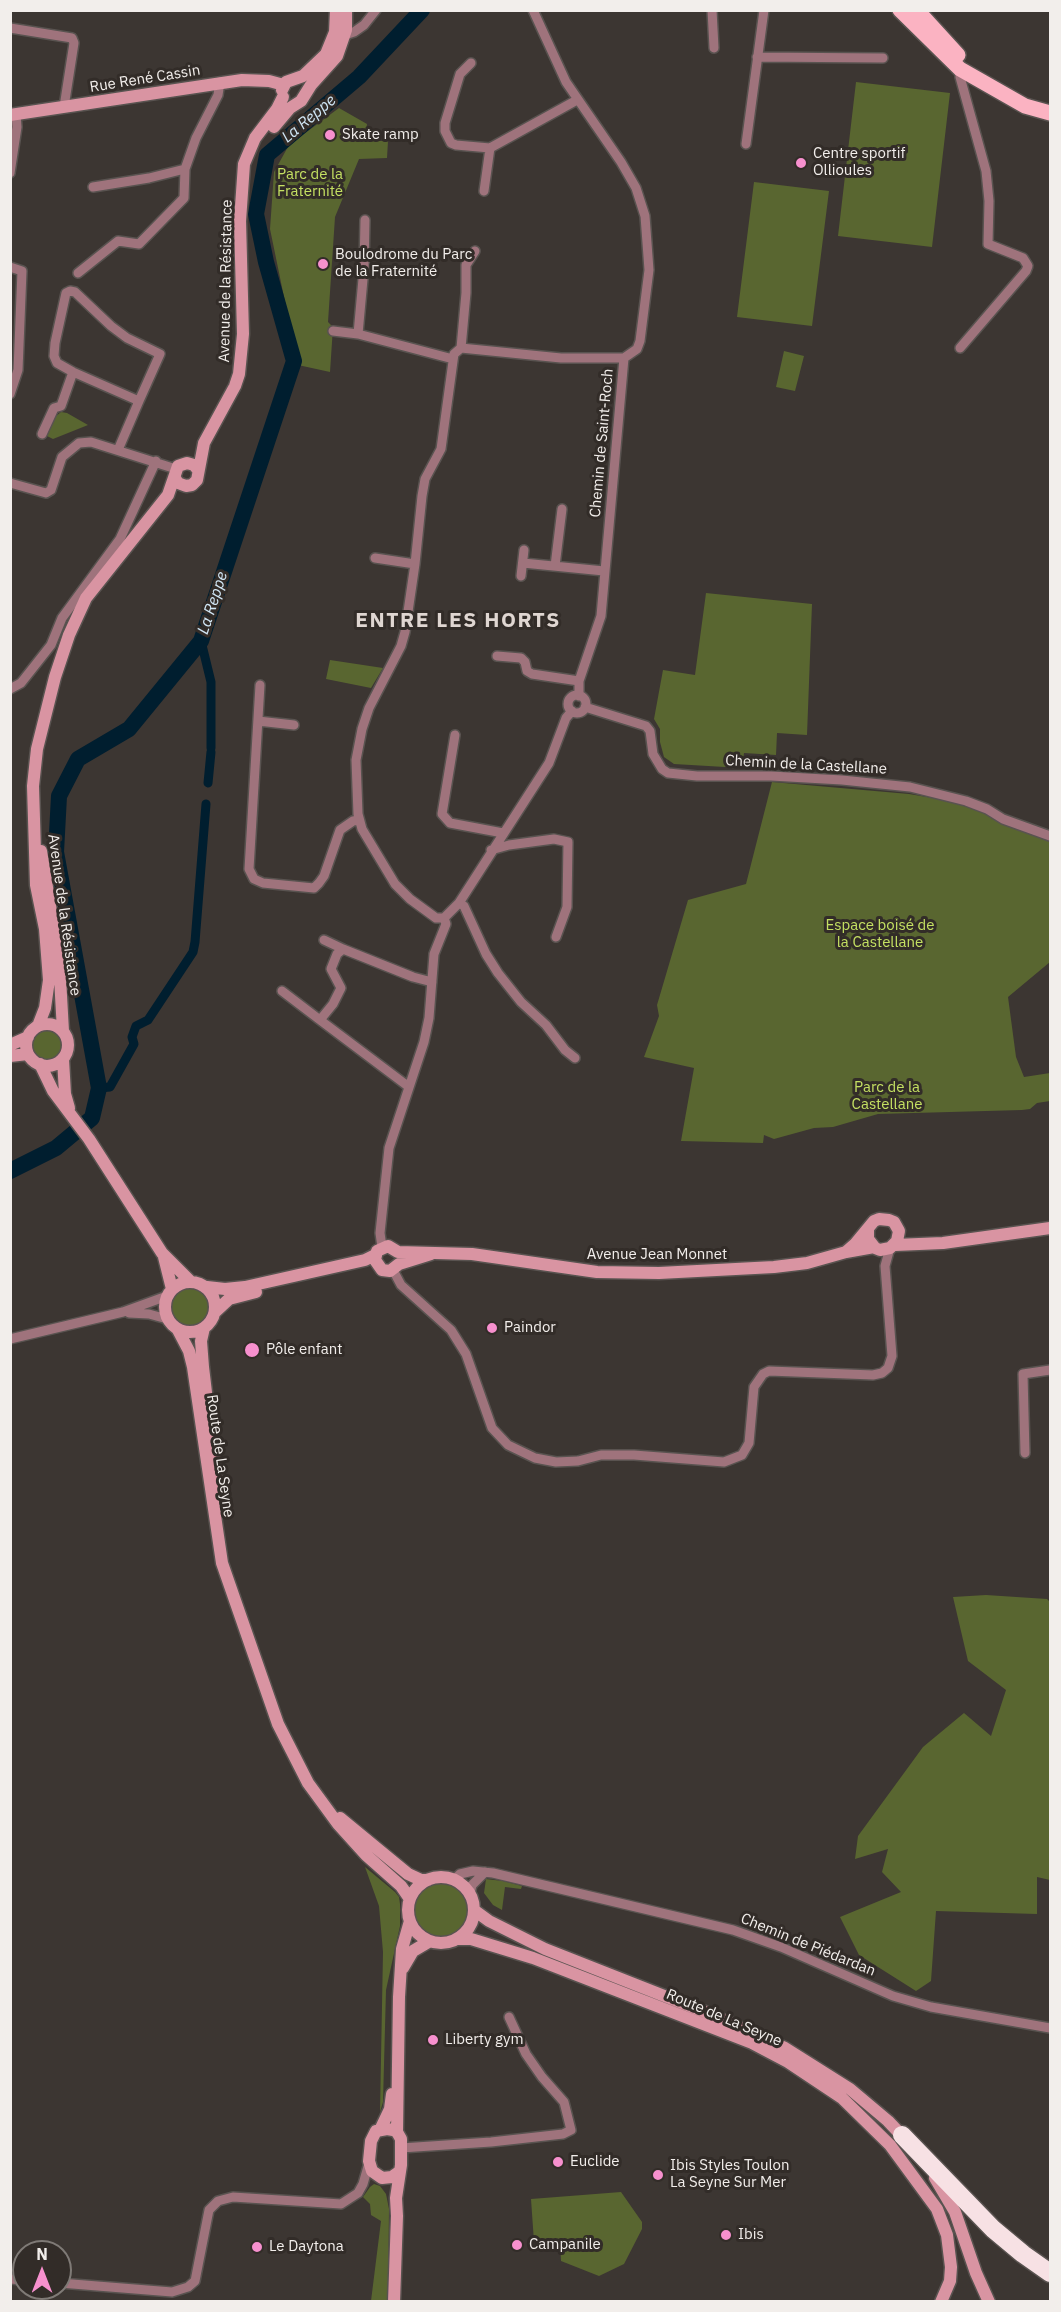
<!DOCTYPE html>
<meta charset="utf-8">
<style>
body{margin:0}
#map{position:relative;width:1061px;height:2312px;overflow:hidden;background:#3c3632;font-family:"IBM Plex Sans",sans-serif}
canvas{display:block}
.frame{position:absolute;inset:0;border:12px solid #f2eeeb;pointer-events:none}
.north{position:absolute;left:12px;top:2240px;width:60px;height:60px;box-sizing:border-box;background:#322c28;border:2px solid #7f7a76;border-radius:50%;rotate:0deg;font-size:16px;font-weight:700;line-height:24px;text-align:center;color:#f2eeeb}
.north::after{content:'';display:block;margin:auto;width:21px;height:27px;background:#f790ce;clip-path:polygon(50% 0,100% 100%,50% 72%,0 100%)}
</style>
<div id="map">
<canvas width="1061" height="2312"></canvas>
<div class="frame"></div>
<div class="north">N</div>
</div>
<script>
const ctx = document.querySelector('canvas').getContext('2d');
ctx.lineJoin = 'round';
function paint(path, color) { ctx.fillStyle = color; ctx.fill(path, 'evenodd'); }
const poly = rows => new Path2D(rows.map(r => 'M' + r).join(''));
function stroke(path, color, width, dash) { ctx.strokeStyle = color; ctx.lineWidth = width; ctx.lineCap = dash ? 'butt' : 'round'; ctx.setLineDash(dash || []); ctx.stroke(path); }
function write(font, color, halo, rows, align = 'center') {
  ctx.font = font + ' "IBM Plex Sans",sans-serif'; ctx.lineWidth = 6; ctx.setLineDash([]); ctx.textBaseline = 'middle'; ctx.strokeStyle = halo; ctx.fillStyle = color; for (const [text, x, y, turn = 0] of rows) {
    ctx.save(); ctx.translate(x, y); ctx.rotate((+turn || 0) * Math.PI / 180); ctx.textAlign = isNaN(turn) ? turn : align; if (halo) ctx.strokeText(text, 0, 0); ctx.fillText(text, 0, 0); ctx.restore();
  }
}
paint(poly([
 [856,82,950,93,932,247,838,236],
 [339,108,367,124,365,141,388,141,387,158,359,159,335,217,328,322,333,327,330,372,298,365,270,229,274,172,289,145],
 [754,182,829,191,812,326,737,317],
 [784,351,804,356,795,391,776,387],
 [61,412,67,413,88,425,53,439,47,436,55,417],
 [706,593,812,604,807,735,777,733,776,755,744,753,742,768,674,764,664,757,660,742,660,729,654,719,663,670,695,675],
 [330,660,383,668,371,688,326,679],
 [772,782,909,794,939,799,968,807,1050,838,1050,962,1008,997,1016,1057,1024,1077,1050,1073,1050,1101,1037,1103,1030,1109,1022,1110,878,1114,833,1127,814,1128,774,1139,764,1135,763,1143,681,1141,694,1068,644,1057,659,1016,657,1005,688,900,746,884],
 '26 1045a21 21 0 1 1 42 0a21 21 0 1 1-42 0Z',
 '165 1307a25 25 0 1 1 50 0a25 25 0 1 1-50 0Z',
 [986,1595,1047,1599,1050,1602,1050,1880,1037,1877,1037,1914,936,1911,931,1981,916,1991,859,1955,840,1917,901,1892,882,1872,888,1849,855,1859,858,1836,923,1747,964,1713,991,1736,1006,1690,968,1661,953,1597],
 [365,1867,395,1892,399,1897,400,1904,400,1926,386,1990,383,2102,380,2112,383,1952,379,1906],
 '408 1910a33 33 0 1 1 66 0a33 33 0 1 1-66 0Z',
 [486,1879,503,1881,522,1886,521,1889,505,1887,502,1910,493,1905,484,1893],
 [374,2184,380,2186,386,2194,389,2209,388,2301,371,2301,381,2221,371,2215,370,2204,363,2197,370,2187],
 [621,2192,642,2222,642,2229,624,2264,599,2276,561,2261,560,2241,534,2242,531,2199]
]), '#596630');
stroke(poly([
 [201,641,211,682,211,748],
 [208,783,211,752],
 [99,1088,110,1087,134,1044,132,1037,136,1026,148,1020,193,952,195,942,206,804]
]), '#001e2f', 9);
stroke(poly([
 [10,1171,56,1148,92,1118,99,1088,56,852,59,796,78,759,129,729,201,641,294,361,266,262,256,214,267,155,359,77,422,10]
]), '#001e2f', 16);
const street = poly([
 [712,10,714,48],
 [10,28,72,38,74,43,64,107],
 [345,35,354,32,364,25,376,10],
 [757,57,883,58],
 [471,63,460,74,445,123,445,131,451,143,456,145,490,148],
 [746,144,764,10],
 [10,173,17,127,16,114],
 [93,187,149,178,185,169],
 [484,191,490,148,577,100],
 [10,267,22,271,18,370,10,394],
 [78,273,118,241,139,244,184,198,185,169,196,138,218,95,220,82],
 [333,331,358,334,453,359],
 [358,334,364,268,365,220],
 [461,348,466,293,466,265,475,251],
 [960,348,1026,271,1028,266,1023,258,988,244,989,201,986,171,960,77,960,69],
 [42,434,54,408,61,406,73,372],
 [118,450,139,401,73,372,57,363,54,356,55,343,66,293,70,291,75,292,111,326,127,338,160,354,139,401],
 [10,483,46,493,51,490,62,457,79,443,91,442,176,469],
 [375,558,415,564],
 [523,563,604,571],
 [555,566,562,509],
 [521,576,524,550],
 [497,656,521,658,525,662,527,671,532,674,579,681],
 [260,685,249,869,254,879,263,883,314,888,319,883,324,876,340,830,353,821,359,820],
 [10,689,21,683,51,645,62,618,120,539,156,461],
 '568 704a9 9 0 1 1 18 0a9 9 0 1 1-18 0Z',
 [579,696,579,681,601,616,624,358],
 [585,707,646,726,650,731,653,754,662,769,668,773,697,776,771,776,842,780,910,787,966,801,987,809,1003,819,1050,836],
 [258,721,294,725],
 [455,735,442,814,450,823,503,833],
 [491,850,509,845,554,839,568,842,567,907,556,937],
 [459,903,464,906,486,954,498,973,521,1002,546,1025,565,1050,575,1058],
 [436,918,410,899,395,884,362,829,358,814,356,760,362,729,369,708,401,646,405,632,415,564,422,496,425,479,441,449,454,354,461,348,561,358,624,358,637,349,640,341,649,270,645,216,636,188,621,162,566,82,533,10],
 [444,918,459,903,549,763,566,718,572,711],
 [324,940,343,949],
 [282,991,320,1020],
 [409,1087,320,1020,333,1004,341,988,331,969,337,954,343,949,413,977,432,982],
 [382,1247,380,1233,389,1148,424,1042,429,1018,434,954,446,924,444,918,436,918],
 [393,1270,401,1285,451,1330,466,1354,492,1428,508,1445,535,1458,556,1462,578,1461,601,1455,634,1455,724,1462,742,1455,749,1443,754,1387,763,1374,769,1371,873,1375,882,1373,888,1368,892,1356,885,1266,890,1248],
 [129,1313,149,1314,167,1319],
 [10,1339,123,1312,167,1296],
 [1025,1453,1023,1374,1050,1370],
 [454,1880,460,1874,473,1871,493,1873,733,1930,781,1947,893,1996,931,2007,1050,2028],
 [470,1894,472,1885,485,1872],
 [401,2148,491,2142,563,2134,571,2130,564,2102,542,2077,526,2054,509,2017],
 [10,2279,24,2280],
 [60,2283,172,2292,188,2287,195,2281,209,2210,218,2201,233,2197,341,2204,358,2193,363,2184,369,2163]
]);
const secondary = poly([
 [282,90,286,82,303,76,326,54,335,32,336,10],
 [10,115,242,80,269,81,284,85],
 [274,127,290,108,301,101,311,85,337,56,346,30,346,10],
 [175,478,178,483,186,486,192,485,197,480,204,443,235,386,239,374,243,334,240,221,244,164,255,138,277,109,283,97],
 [41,851,59,960,63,1031],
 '26 1045a21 21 0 1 1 42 0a21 21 0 1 1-42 0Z',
 [38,1026,45,1008,49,980,45,929,36,885,33,786,37,749,55,677,69,635,86,598,168,495,178,466,187,463,194,465,198,470],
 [10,1045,28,1037],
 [10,1056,28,1054],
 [63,1059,65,1094,69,1108],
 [40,1064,53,1091,89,1139,162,1253,190,1281],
 [895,1245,943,1243,1050,1228],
 [847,1251,855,1244,874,1221,879,1219,889,1220,894,1222,899,1231,897,1241,890,1248,880,1250,875,1248,868,1239,868,1230],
 [431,1254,399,1264,390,1271,382,1270,375,1260,377,1251,388,1246,398,1252,472,1254,597,1272,659,1273,774,1267,807,1263,846,1252,874,1247],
 [164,1257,172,1289],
 '165 1307a25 25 0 1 1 50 0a25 25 0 1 1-50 0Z',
 [207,1287,225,1289,245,1287,365,1260,375,1255],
 [215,1312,229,1299,256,1292],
 [204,1328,201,1341,203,1367,218,1494],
 [178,1330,189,1351,193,1367,222,1563,278,1724,308,1783,338,1824,366,1855,401,1886,410,1899],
 [340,1818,408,1874,421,1880,428,1880],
 '408 1910a33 33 0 1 1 66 0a33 33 0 1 1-66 0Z',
 [474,1910,489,1921,545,1949,705,2012,785,2048,850,2089,888,2121,906,2140],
 [458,1939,471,1939,533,1958,752,2043,788,2062,842,2098,890,2145,937,2209,947,2235,951,2267,950,2281,941,2302],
 [403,1968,413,1951,430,1941],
 [380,2130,390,2109,392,2094],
 [397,2132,399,1997,402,1949,410,1921],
 [935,2178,955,2212,976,2273,989,2302],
 [394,2302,397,2216,396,2198,401,2165,401,2139,397,2132,393,2130,387,2129,376,2131,371,2141,369,2161,372,2171,382,2178,392,2177,399,2172]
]);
const primary = poly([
 [900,10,960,69,1025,106,1050,113],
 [917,10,958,55]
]);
const highway = poly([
 [902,2135,993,2229,1023,2254,1050,2273]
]);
stroke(street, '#595350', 12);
stroke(secondary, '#595350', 15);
stroke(primary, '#595350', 18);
stroke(highway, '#595350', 21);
stroke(street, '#9f737c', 9);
stroke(secondary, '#d994a2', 12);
stroke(primary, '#fbb3c2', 15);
stroke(highway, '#f7e1e4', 18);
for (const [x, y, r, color] of [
 [330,135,6,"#f790ce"],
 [801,163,6,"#f790ce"],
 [323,264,6,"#f790ce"],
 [492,1328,6,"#f790ce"],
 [252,1350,8,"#f790ce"],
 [433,2040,6,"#f790ce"],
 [558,2162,6,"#f790ce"],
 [658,2175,6,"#f790ce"],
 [726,2235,6,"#f790ce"],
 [517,2245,6,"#f790ce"],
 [257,2247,6,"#f790ce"]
]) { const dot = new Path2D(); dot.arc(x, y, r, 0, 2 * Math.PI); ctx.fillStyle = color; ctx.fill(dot); stroke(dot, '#322c28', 2); }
write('15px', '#f2eeeb', '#322c28', [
 ["Rue René Cassin",145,79,-9],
 ["Avenue de la Résistance",226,281,-89],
 ["Chemin de Saint-Roch",602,443,-85],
 ["Chemin de la Castellane",806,765,3],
 ["Avenue de la Résistance",64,915,82],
 ["Avenue Jean Monnet",657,1255],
 ["Route de La Seyne",220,1456,82],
 ["Chemin de Piédardan",808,1945,22],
 ["Route de La Seyne",724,2018,23]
]);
write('15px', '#f2eeeb', '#322c28', [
 ["Skate ramp",342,135],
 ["Centre sportif",813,154],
 ["Ollioules",813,171],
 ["Boulodrome du Parc",335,255],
 ["de la Fraternité",335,272],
 ["Paindor",504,1328],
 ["Pôle enfant",266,1350],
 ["Liberty gym",445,2040],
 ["Euclide",570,2162],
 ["Ibis Styles Toulon",670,2166],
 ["La Seyne Sur Mer",670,2183],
 ["Ibis",738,2235],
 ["Campanile",529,2245],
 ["Le Daytona",269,2247]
], 'left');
write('15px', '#c4e062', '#322c28', [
 ["Parc de la",310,175],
 ["Fraternité",310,192],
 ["Espace boisé de",880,926],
 ["la Castellane",880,943],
 ["Parc de la",887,1088],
 ["Castellane",887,1105]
]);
write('italic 16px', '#d1e7f6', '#322c28', [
 ["La Reppe",309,119,-40],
 ["La Reppe",213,603,-72]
]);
ctx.letterSpacing = '1.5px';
write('bold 21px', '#dfd6d1', '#322c28', [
 ["ENTRE LES HORTS",458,621]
]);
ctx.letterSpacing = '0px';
</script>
